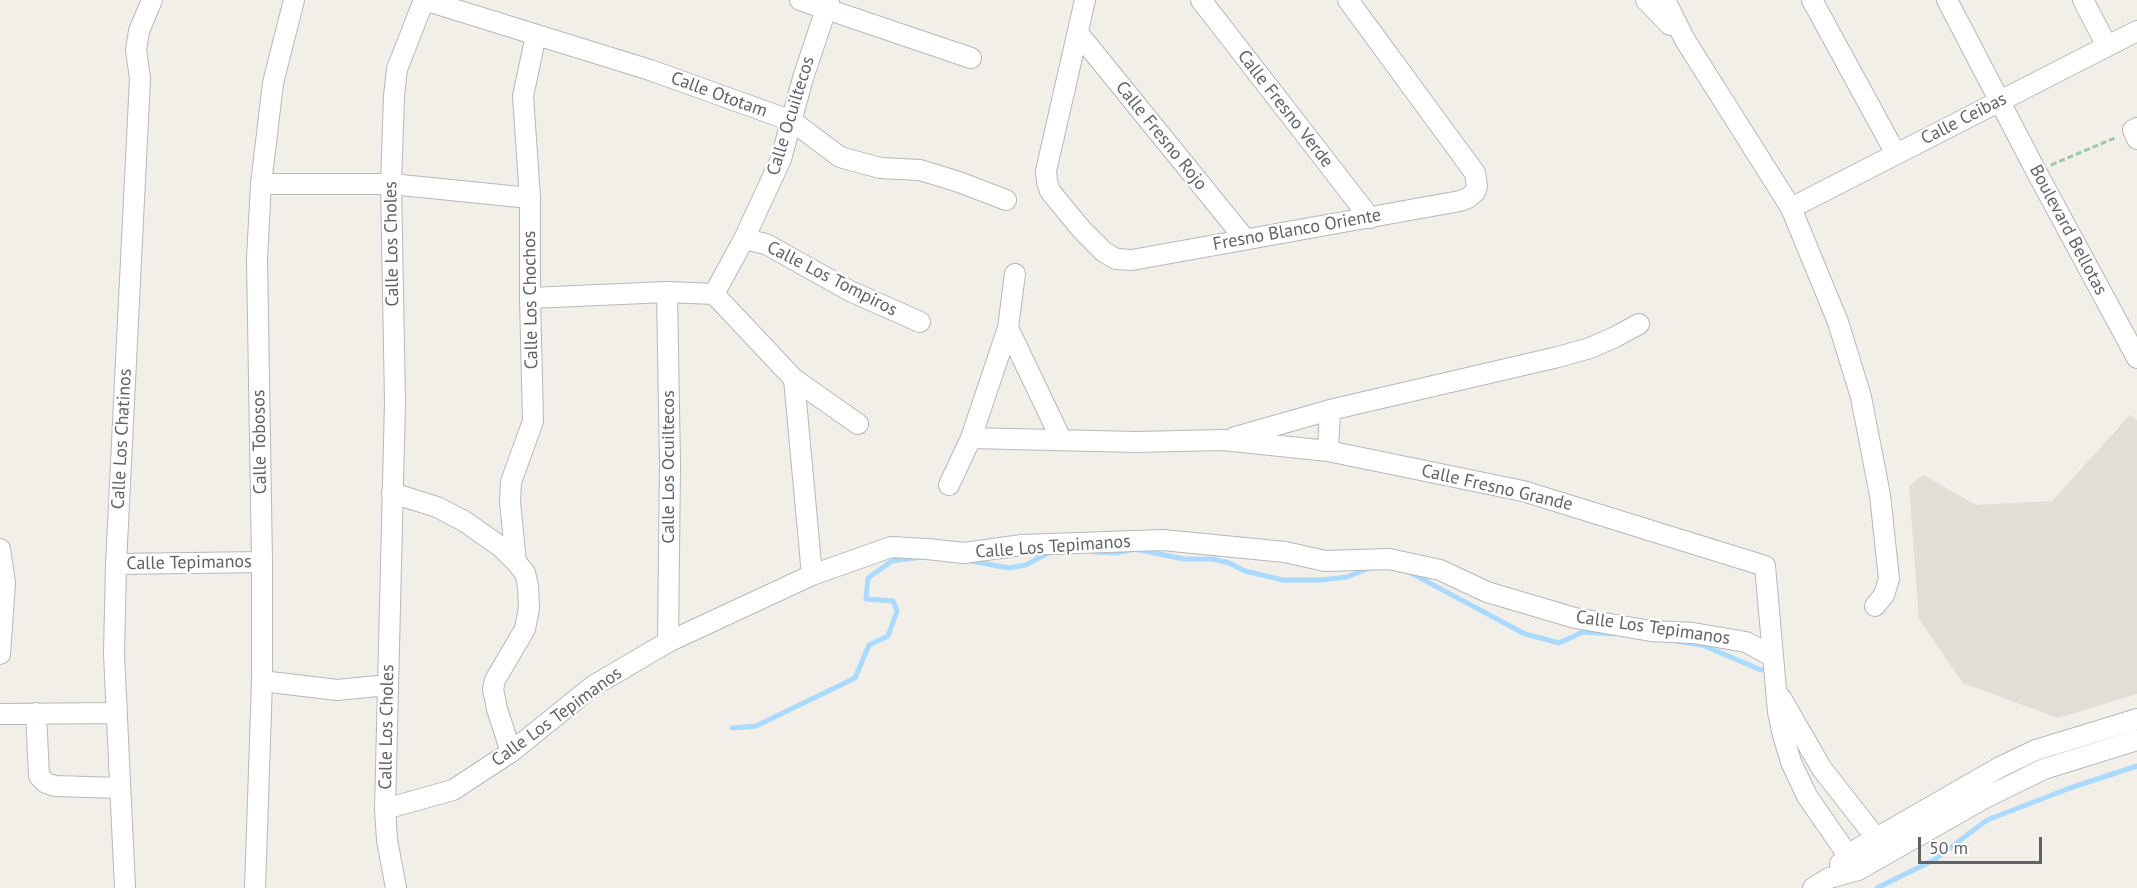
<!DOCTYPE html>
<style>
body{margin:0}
#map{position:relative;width:2137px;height:888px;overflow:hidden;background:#f1efe8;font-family:"PT Sans",sans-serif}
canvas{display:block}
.scale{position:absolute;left:1918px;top:837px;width:124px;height:27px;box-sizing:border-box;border:3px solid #5f6368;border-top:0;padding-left:8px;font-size:18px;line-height:21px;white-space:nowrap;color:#5f6368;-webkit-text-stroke:4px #fff;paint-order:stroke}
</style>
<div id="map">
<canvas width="2137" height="888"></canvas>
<div class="scale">50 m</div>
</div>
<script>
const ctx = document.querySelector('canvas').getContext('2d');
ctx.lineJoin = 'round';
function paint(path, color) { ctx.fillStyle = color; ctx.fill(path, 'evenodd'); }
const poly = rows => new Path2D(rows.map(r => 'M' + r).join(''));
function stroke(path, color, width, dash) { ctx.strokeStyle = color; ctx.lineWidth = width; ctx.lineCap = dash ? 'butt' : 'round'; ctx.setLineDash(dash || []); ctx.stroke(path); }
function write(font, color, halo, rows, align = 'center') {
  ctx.font = font + ' "PT Sans",sans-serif'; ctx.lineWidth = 4.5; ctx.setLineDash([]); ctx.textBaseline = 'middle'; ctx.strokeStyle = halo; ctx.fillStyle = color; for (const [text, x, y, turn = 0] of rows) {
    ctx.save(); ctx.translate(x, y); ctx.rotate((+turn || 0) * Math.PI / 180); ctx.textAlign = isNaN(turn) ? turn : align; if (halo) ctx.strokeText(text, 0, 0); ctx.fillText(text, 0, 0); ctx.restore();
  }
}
paint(poly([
 [2130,415,2137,420,2137,694,2058,718,1963,683,1919,619,1909,486,1923,475,1976,505,2052,501]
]), '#e1ded6');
stroke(poly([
 [1094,552,1116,553,1134,549,1184,559,1213,559,1229,563,1245,571,1283,580,1321,580,1347,577,1372,567],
 [971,561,1009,568,1026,565,1050,552],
 [1409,572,1525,634,1559,643,1583,632,1615,634],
 [1675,641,1702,645,1761,670],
 [732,728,756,726,855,678,869,645,888,636,897,611,893,601,866,599,868,578,892,561,923,557],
 [1877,888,1934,860,1987,820,2070,788,2137,766]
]), '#aadaff', 5);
const street = poly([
 [424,0,650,70,792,121,840,157,880,168,920,170,959,182,1006,200],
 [800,0,971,58],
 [1085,0,1046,171,1047,182,1050,191,1081,229,1104,252,1116,259,1132,260,1460,201,1468,198,1475,192,1477,186,1475,173,1348,0],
 [1201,0,1370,218],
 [1646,0,1670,25],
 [1665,0,1685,40,1791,208,1838,322,1861,397,1880,495,1889,579,1884,595,1875,606],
 [1812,0,1896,154],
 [1947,0,2036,171,2137,358],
 [2083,0,2107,46],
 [1078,33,1245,239],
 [2137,128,2133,130,2137,139],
 [261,184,391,184,530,198],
 [1791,208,2137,31],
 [744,239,766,244,850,291,920,322],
 [667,292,670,464,668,642],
 [714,294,744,239,781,159,803,78,829,0],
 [714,294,794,379,858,424],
 [530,298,667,292,714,294],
 [1008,328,1061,439],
 [794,379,812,575],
 [1235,437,1330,410,1558,357,1590,348,1615,337,1639,324],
 [971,438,1136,442,1223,440,1328,451,1523,491,1765,566,1778,712,1783,735,1791,762,1807,796,1858,870],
 [1328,451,1330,410],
 [949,485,971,438,1008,328,1015,274],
 [392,493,437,507,464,521,501,547,516,562,525,573,528,586,529,608,525,629,495,680,493,689,497,709,511,752],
 [0,549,5,583,0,654],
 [516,562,510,502,511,482,533,421,530,298,530,198,523,96,536,35],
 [116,564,262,562],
 [262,681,337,690,388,685],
 [1781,698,1822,769,1884,848],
 [36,713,39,776,46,783,55,786,120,788],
 [0,714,116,713],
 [385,809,453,790,511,752,593,686,668,642,812,575,891,547,927,549,964,553,1022,545,1163,540,1285,552,1325,561,1389,559,1440,570,1487,592,1575,618,1651,631,1693,633,1746,642,1773,657],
 [1840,864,1847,855,2000,767,2036,750,2137,719],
 [125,888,114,654,116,564,140,78,136,50,139,31,152,0],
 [255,888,262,681,262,562,257,258,261,184,273,83,294,0],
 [396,888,387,840,385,809,395,402,391,184,394,96,397,69,424,0],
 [1813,888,1829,878,1858,870,1983,799,2044,769,2137,740]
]);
stroke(street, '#b5b8bc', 22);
stroke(poly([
 [2051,165,2117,137]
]), '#9cc7a9', 3, [6, 3]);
stroke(street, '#fff', 20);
write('18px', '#5f6368', '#fff', [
 ["Calle Ototam",719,95,20],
 ["Calle Fresno Verde",1285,109,52],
 ["Calle Ocuiltecos",791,116,-73],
 ["Calle Ceibas",1964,119,-27],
 ["Calle Fresno Rojo",1161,136,51],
 ["Fresno Blanco Oriente",1297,230,-10],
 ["Boulevard Bellotas",2068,230,62],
 ["Calle Los Choles",392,244,-91],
 ["Calle Los Tompiros",832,279,27],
 ["Calle Los Chochos",531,300,-91],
 ["Calle Los Chatinos",122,439,-87],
 ["Calle Tobosos",260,442,-91],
 ["Calle Los Ocuiltecos",669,467,-90],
 ["Calle Fresno Grande",1497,488,13],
 ["Calle Los Tepimanos",1053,547,-4],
 ["Calle Tepimanos",189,563,-1],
 ["Calle Los Tepimanos",1653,628,8],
 ["Calle Los Tepimanos",557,717,-36],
 ["Calle Los Choles",387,727,-89]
]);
</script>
